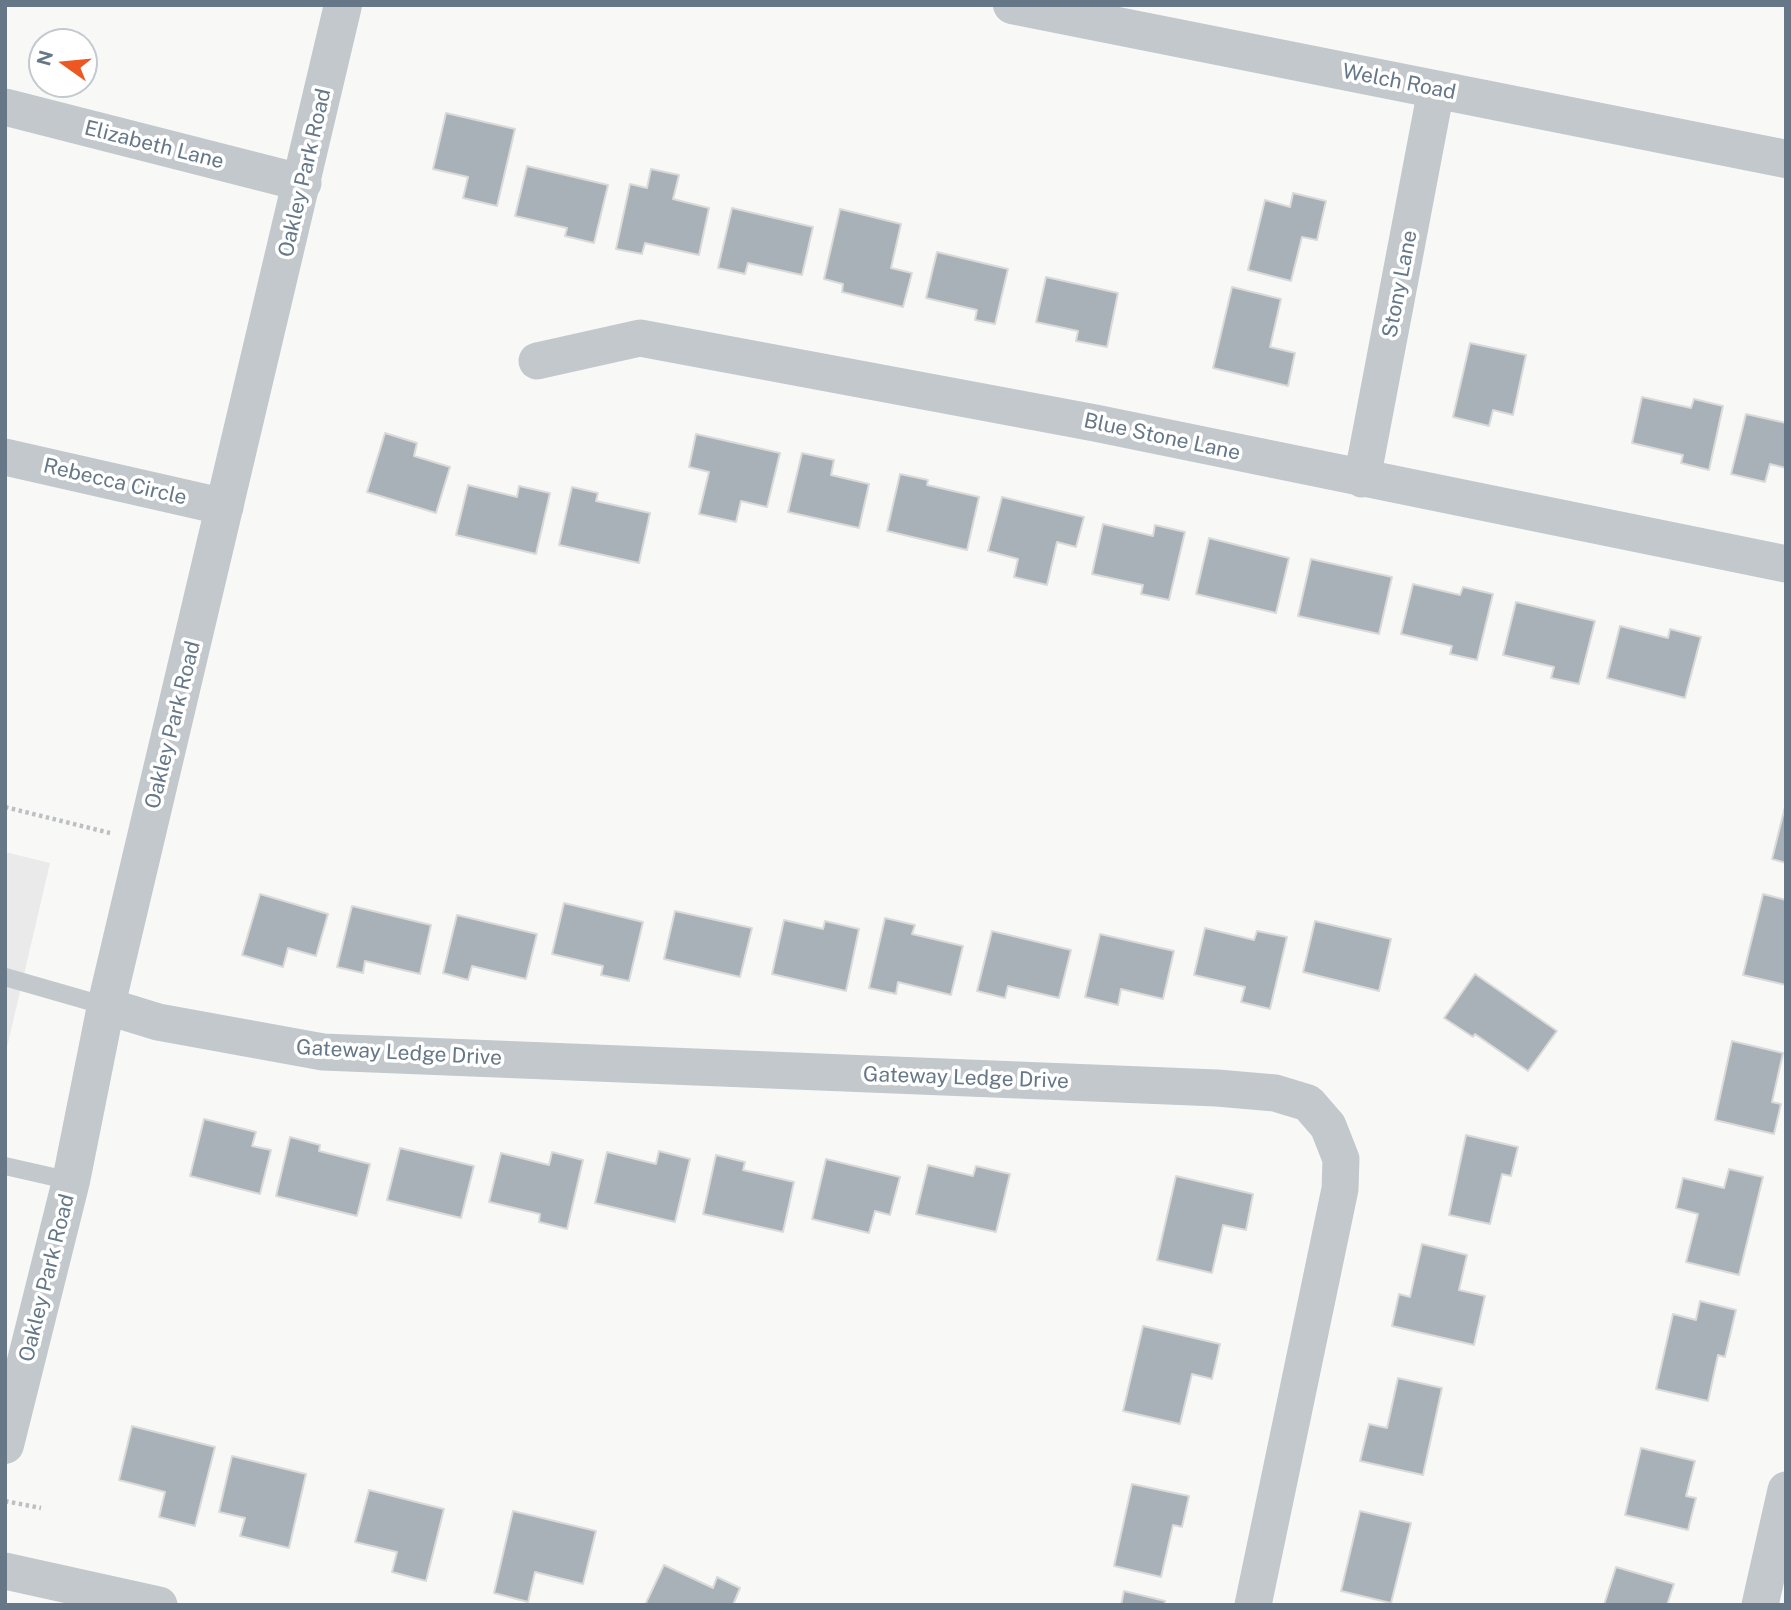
<!DOCTYPE html>
<style>
body{margin:0}
#map{position:relative;width:1791px;height:1610px;overflow:hidden;background:#f8f9f6;font-family:"Public Sans",sans-serif}
canvas{display:block}
.frame{position:absolute;inset:0;border:7px solid #667888;pointer-events:none}
.north{position:absolute;left:28px;top:28px;width:70px;height:70px;box-sizing:border-box;background:#fff;border:2px solid #c2c9cf;border-radius:50%;rotate:285deg;font-size:19px;font-weight:700;line-height:28px;text-align:center;color:#667888}
.north::after{content:'';display:block;margin:auto;width:24px;height:32px;background:#ed5722;clip-path:polygon(50% 0,100% 100%,50% 72%,0 100%)}
</style>
<div id="map">
<canvas width="1791" height="1610"></canvas>
<div class="frame"></div>
<div class="north">N</div>
</div>
<script>
const ctx = document.querySelector('canvas').getContext('2d');
ctx.lineJoin = 'round';
function paint(path, color) { ctx.fillStyle = color; ctx.fill(path, 'evenodd'); }
const poly = rows => new Path2D(rows.map(r => 'M' + r).join(''));
function stroke(path, color, width, dash) { ctx.strokeStyle = color; ctx.lineWidth = width; ctx.lineCap = dash ? 'butt' : 'round'; ctx.setLineDash(dash || []); ctx.stroke(path); }
function write(font, color, halo, rows, align = 'center') {
  ctx.font = font + ' "Public Sans",sans-serif'; ctx.lineWidth = 7; ctx.setLineDash([]); ctx.textBaseline = 'middle'; ctx.strokeStyle = halo; ctx.fillStyle = color; for (const [text, x, y, turn = 0] of rows) {
    ctx.save(); ctx.translate(x, y); ctx.rotate((+turn || 0) * Math.PI / 180); ctx.textAlign = isNaN(turn) ? turn : align; if (halo) ctx.strokeText(text, 0, 0); ctx.fillText(text, 0, 0); ctx.restore();
  }
}
paint(poly([
 [5,852,50,863,5,1056]
]), '#e9eae9');
const building = poly([
 [446,113,515,129,497,206,463,198,468,177,433,169,446,113],
 [527,166,608,185,594,243,565,236,567,228,515,216,527,166],
 [651,169,679,175,673,199,709,208,699,255,645,243,642,254,616,249,630,184,647,188,651,169],
 [1293,193,1326,201,1317,240,1302,237,1291,281,1248,270,1265,200,1290,207,1293,193],
 [732,208,813,227,802,275,748,263,745,274,718,268,732,208],
 [840,209,901,224,891,268,912,273,903,307,842,292,843,284,824,279,840,209],
 [937,252,1008,269,995,324,975,320,977,310,926,298,937,252],
 [1046,277,1118,293,1107,347,1076,341,1078,331,1036,322,1046,277],
 [1232,287,1281,299,1270,347,1295,353,1288,386,1213,368,1232,287],
 [1470,343,1526,355,1513,415,1493,410,1489,426,1453,417,1470,343],
 [1642,397,1691,408,1694,399,1723,406,1709,470,1681,463,1683,455,1632,443,1642,397],
 [1746,414,1786,423,1786,468,1770,464,1765,482,1731,474,1746,414],
 [385,433,417,443,414,456,450,467,436,513,367,492,385,433],
 [696,434,780,453,767,507,741,501,736,522,699,514,709,472,689,467,696,434],
 [802,453,834,460,831,475,869,484,859,528,788,512,802,453],
 [900,474,928,480,927,485,979,497,967,550,887,531,900,474],
 [468,485,517,497,519,486,550,493,536,554,456,535,468,485],
 [572,487,598,493,596,501,650,513,639,563,559,545,572,487],
 [1002,497,1084,517,1076,547,1057,542,1047,585,1014,577,1018,559,988,551,1002,497],
 [1103,524,1153,536,1155,525,1185,532,1169,600,1141,594,1143,585,1092,574,1103,524],
 [1209,538,1289,558,1276,613,1196,594,1209,538],
 [1311,559,1392,577,1379,634,1298,616,1311,559],
 [1413,584,1460,595,1463,587,1493,594,1477,660,1450,654,1452,646,1401,634,1413,584],
 [1516,602,1595,621,1579,684,1551,678,1554,667,1503,655,1516,602],
 [1620,626,1668,638,1670,629,1701,637,1685,698,1607,678,1620,626],
 [1786,803,1786,863,1772,859,1786,803],
 [260,894,328,914,316,956,288,948,283,967,242,955,260,894],
 [1763,894,1786,900,1786,985,1743,975,1763,894],
 [564,903,643,922,629,981,601,975,603,966,552,954,564,903],
 [352,906,431,925,420,974,365,961,363,973,337,967,352,906],
 [675,911,752,928,740,977,664,959,675,911],
 [457,915,537,934,526,979,472,966,468,980,443,973,457,915],
 [885,918,915,925,912,934,963,946,951,995,898,982,896,994,869,988,885,918],
 [784,920,823,929,825,921,859,929,846,991,772,974,784,920],
 [1315,921,1391,939,1379,991,1303,972,1315,921],
 [1205,928,1254,940,1257,931,1287,937,1270,1009,1241,1002,1245,987,1194,975,1205,928],
 [992,931,1071,950,1059,998,1008,986,1005,998,977,991,992,931],
 [1100,934,1174,951,1163,999,1121,989,1118,1005,1085,997,1100,934],
 [1475,974,1557,1031,1528,1071,1475,1034,1473,1037,1444,1018,1475,974],
 [1732,1041,1783,1053,1772,1102,1781,1104,1774,1134,1715,1120,1732,1041],
 [204,1119,256,1132,252,1146,271,1150,260,1194,190,1176,204,1119],
 [1466,1135,1518,1147,1511,1176,1502,1174,1490,1224,1449,1215,1466,1135],
 [290,1137,320,1145,319,1151,370,1164,357,1216,276,1196,290,1137],
 [400,1148,474,1166,461,1218,387,1200,400,1148],
 [659,1151,690,1159,675,1222,595,1203,607,1152,656,1164,659,1151],
 [552,1152,583,1160,567,1229,539,1222,540,1214,489,1202,501,1153,549,1165,552,1152],
 [716,1155,745,1162,743,1170,794,1182,783,1232,703,1214,716,1155],
 [826,1159,900,1177,890,1215,875,1211,869,1233,812,1219,826,1159],
 [928,1165,973,1176,976,1166,1010,1174,996,1232,916,1214,928,1165],
 [1729,1169,1763,1177,1739,1275,1686,1262,1698,1214,1676,1208,1683,1178,1724,1188,1729,1169],
 [1176,1176,1253,1194,1246,1230,1223,1225,1212,1273,1157,1260,1176,1176],
 [1422,1244,1467,1255,1459,1290,1485,1296,1474,1345,1392,1326,1399,1294,1410,1297,1422,1244],
 [1700,1301,1736,1310,1725,1357,1718,1355,1708,1401,1656,1389,1673,1314,1696,1320,1700,1301],
 [1143,1326,1220,1344,1212,1379,1192,1374,1180,1424,1123,1411,1143,1326],
 [1398,1378,1442,1388,1423,1475,1360,1461,1369,1424,1387,1428,1398,1378],
 [132,1426,215,1447,195,1526,159,1517,165,1492,119,1480,132,1426],
 [1641,1448,1695,1461,1686,1496,1696,1498,1688,1530,1625,1515,1641,1448],
 [232,1456,306,1474,289,1548,240,1536,245,1518,219,1512,232,1456],
 [1132,1484,1189,1496,1182,1527,1173,1525,1161,1577,1114,1566,1132,1484],
 [369,1490,444,1509,426,1581,392,1572,397,1552,355,1542,369,1490],
 [513,1511,596,1531,583,1584,535,1572,528,1602,494,1593,513,1511],
 [1360,1511,1411,1523,1391,1603,1341,1591,1360,1511],
 [664,1565,713,1588,717,1577,740,1588,733,1605,645,1605,664,1565],
 [1616,1567,1674,1584,1667,1605,1604,1605,1616,1567],
 [1124,1591,1165,1601,1164,1605,1121,1605,1124,1591]
]);
paint(building, '#a8b1b8');
stroke(building, '#dadad8', 2);
stroke(poly([
 [5,807,110,833],
 [5,1501,41,1508]
]), '#bdc0c3', 4.5, [3.5, 3.5]);
stroke(poly([
 [5,977,106,1006],
 [5,1166,71,1181]
]), '#c3c8cc', 18);
stroke(poly([
 [5,107,303,183],
 [537,361,640,338,1095,423,1786,564],
 [5,457,225,507],
 [1362,479,1436,90],
 [106,1006,158,1022,323,1052,1217,1088,1275,1093,1308,1103,1328,1126,1341,1159,1340,1189,1253,1605],
 [5,1571,159,1605],
 [1760,1605,1786,1490]
]), '#c3c8cc', 37);
stroke(poly([
 [1012,5,1786,159],
 [5,1445,71,1181,106,1006,343,5]
]), '#c3c8cc', 38);
write('21px', '#667888', '#fff', [
 ["Welch Road",1399,82,11],
 ["Elizabeth Lane",154,145,14],
 ["Oakley Park Road",305,173,-77],
 ["Stony Lane",1400,284,-79],
 ["Blue Stone Lane",1162,437,12],
 ["Rebecca Circle",115,482,13],
 ["Oakley Park Road",173,725,-76],
 ["Gateway Ledge Drive",399,1053,3],
 ["Gateway Ledge Drive",966,1078,2],
 ["Oakley Park Road",47,1278,-76]
]);
</script>
